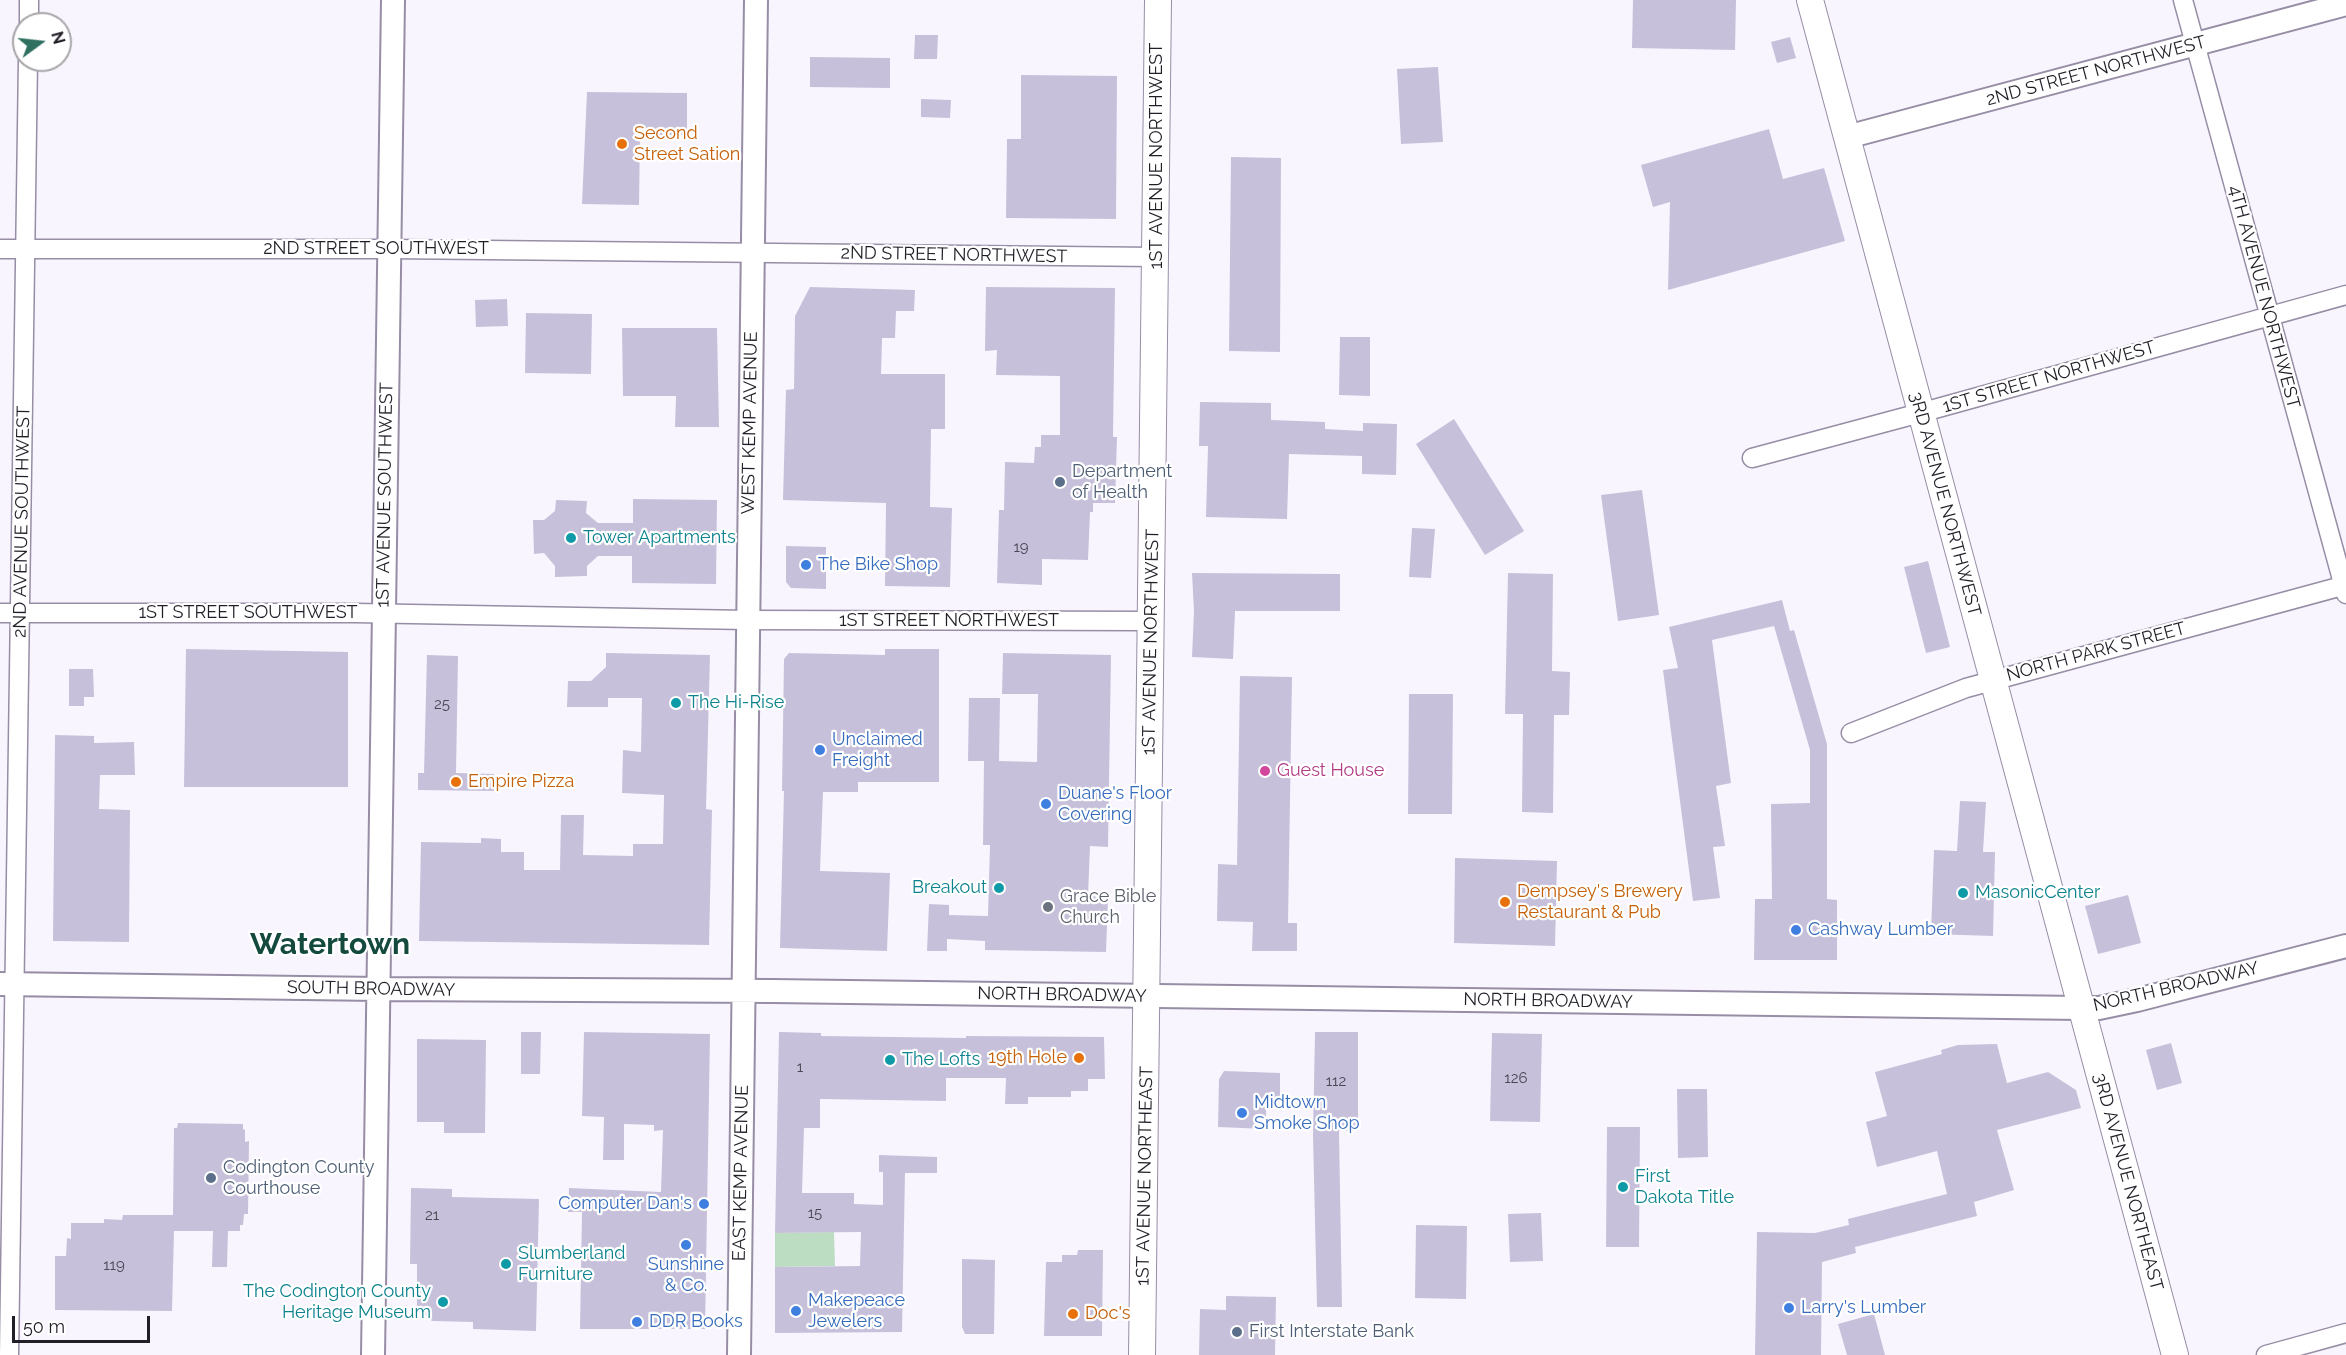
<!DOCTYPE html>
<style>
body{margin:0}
#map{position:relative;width:2346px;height:1355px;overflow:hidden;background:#f9f5ff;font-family:Raleway,sans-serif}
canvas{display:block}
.north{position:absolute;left:12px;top:12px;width:60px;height:60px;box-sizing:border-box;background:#fff;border:2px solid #a7a5a9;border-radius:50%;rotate:75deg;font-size:16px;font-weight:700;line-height:24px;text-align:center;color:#221e27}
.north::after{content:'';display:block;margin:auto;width:21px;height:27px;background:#2f7060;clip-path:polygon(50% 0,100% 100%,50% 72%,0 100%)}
.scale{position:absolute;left:12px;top:1316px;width:138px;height:27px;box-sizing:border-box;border:3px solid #221e27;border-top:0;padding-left:8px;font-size:18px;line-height:21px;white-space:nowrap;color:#221e27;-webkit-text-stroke:4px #fff;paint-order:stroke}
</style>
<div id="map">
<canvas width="2346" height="1355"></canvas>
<div class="north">N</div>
<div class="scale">50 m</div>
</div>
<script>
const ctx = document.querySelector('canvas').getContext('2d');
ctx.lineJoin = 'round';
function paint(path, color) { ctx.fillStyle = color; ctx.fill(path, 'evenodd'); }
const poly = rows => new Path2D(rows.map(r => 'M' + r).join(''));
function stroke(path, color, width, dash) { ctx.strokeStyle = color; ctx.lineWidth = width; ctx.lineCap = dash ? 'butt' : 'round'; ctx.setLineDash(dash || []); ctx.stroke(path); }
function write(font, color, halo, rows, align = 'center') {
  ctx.font = font + ' Raleway,sans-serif'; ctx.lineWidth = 4.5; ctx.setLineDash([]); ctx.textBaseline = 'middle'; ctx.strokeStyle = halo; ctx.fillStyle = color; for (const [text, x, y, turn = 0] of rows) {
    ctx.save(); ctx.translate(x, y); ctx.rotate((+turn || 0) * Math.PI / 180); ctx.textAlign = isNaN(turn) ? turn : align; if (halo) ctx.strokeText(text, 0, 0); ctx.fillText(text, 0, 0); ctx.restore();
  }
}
paint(poly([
 [834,1232,835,1266,775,1267,775,1233]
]), '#bcddc1');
paint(poly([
 [1633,0,1736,0,1735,50,1632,48],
 [915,35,938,35,937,59,914,59],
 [1790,37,1796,58,1777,63,1771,42],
 [810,57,890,58,890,88,810,87],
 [1438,67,1443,142,1401,144,1397,69],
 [1021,75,1117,76,1116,219,1006,218,1007,139,1021,139],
 [587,92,687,93,687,135,640,135,639,205,582,204],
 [921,99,951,100,950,118,921,117],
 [1769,129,1783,179,1824,168,1845,241,1668,290,1670,202,1653,207,1641,165],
 [1231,157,1281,158,1280,352,1229,351],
 [810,287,915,290,914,311,896,311,895,338,882,338,881,374,945,374,945,429,931,429,930,507,952,508,950,587,885,586,886,503,783,500,786,390,794,389,795,316],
 [986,287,1115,288,1113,437,1117,437,1115,503,1093,503,1093,512,1090,512,1088,560,1042,559,1042,585,997,583,999,510,1004,510,1005,462,1034,463,1035,447,1041,447,1041,435,1060,435,1060,376,996,375,997,350,985,351],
 [507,299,508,326,476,327,475,300],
 [526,313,592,314,591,374,525,373],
 [622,328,717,328,719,427,675,427,676,396,623,396],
 [1340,337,1370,337,1370,396,1339,395],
 [1200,402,1271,403,1271,420,1325,422,1325,429,1363,431,1363,423,1397,424,1396,475,1362,474,1362,456,1289,454,1287,519,1206,517,1208,446,1199,446],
 [1454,419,1524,531,1485,555,1416,444],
 [1642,490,1659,615,1618,621,1601,495],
 [633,499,717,500,716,584,632,583,632,556,598,556,587,566,587,576,555,577,555,566,544,553,534,554,533,520,544,520,555,511,556,500,587,501,586,513,598,523,633,523],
 [1412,528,1435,529,1431,578,1409,577],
 [786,546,826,547,826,589,791,588,786,582],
 [1928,561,1950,647,1926,653,1904,567],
 [1192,573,1340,574,1340,611,1235,611,1233,659,1192,657,1194,611],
 [1508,573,1553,574,1552,671,1570,672,1569,715,1554,715,1553,813,1522,812,1523,714,1505,714],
 [1782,600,1790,631,1794,630,1827,744,1827,899,1837,900,1837,960,1754,960,1755,899,1772,899,1771,804,1810,803,1810,750,1774,626,1712,640,1731,783,1716,786,1725,846,1713,847,1720,898,1693,901,1663,670,1678,668,1669,627],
 [186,649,348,652,348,787,184,787],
 [885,649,939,649,939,782,858,782,858,792,823,792,820,871,890,873,887,951,780,948,784,791,782,791,784,659,789,653,885,655],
 [606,653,710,655,706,809,712,810,709,945,419,941,421,842,481,843,481,838,501,839,501,852,524,852,524,870,560,870,561,815,584,815,583,855,633,856,633,844,663,844,664,795,622,793,623,750,641,752,642,698,608,698,608,707,567,707,568,681,591,681,606,667],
 [1003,653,1111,655,1108,847,1090,846,1088,896,1108,897,1106,952,985,950,985,941,947,939,947,951,927,951,929,904,949,905,949,915,988,916,990,845,983,845,984,761,968,761,969,698,1000,698,999,761,1037,762,1038,694,1002,694],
 [427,655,458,656,456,773,494,774,494,791,418,790,418,773,424,773],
 [69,669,93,669,94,697,84,697,84,706,69,706],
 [1240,676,1292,677,1288,923,1297,923,1297,951,1252,951,1253,922,1217,921,1218,864,1237,865],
 [1409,694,1453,694,1452,814,1408,814],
 [55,735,94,736,94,743,134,742,135,775,100,775,99,809,130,810,129,942,53,941],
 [1960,801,1986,802,1983,852,1995,852,1993,936,1931,934,1934,850,1957,851],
 [1455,858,1557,861,1555,946,1454,943],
 [2128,895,2141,943,2098,954,2085,906],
 [521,1032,541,1032,540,1074,521,1074],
 [584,1032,710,1034,705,1329,580,1329,582,1212,568,1212,569,1188,661,1192,663,1130,654,1131,654,1125,624,1124,624,1160,603,1160,604,1117,582,1116],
 [779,1032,821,1033,821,1036,966,1038,966,1036,1104,1037,1105,1079,1088,1079,1088,1091,1071,1091,1071,1097,1028,1097,1028,1104,1005,1104,1006,1078,946,1078,946,1101,820,1099,820,1128,804,1128,802,1193,854,1193,854,1204,883,1205,883,1172,879,1172,879,1155,937,1157,937,1173,905,1173,902,1332,775,1333,775,1267,860,1266,861,1232,775,1233],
 [1315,1032,1358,1032,1358,1131,1339,1131,1342,1307,1317,1307,1313,1136],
 [1492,1033,1542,1034,1540,1122,1490,1121],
 [417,1039,486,1040,485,1133,444,1133,444,1122,417,1122],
 [2171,1043,2182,1083,2157,1090,2146,1050],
 [1997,1044,2007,1083,2048,1072,2076,1090,2081,1108,1997,1130,2014,1190,1974,1202,1977,1216,1855,1247,1856,1253,1822,1262,1821,1355,1755,1355,1757,1232,1815,1233,1849,1225,1848,1219,1947,1194,1937,1151,1877,1167,1866,1122,1887,1116,1875,1072,1942,1054,1941,1050,1958,1045],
 [1224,1071,1280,1073,1280,1098,1266,1097,1266,1129,1218,1127,1219,1079],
 [1677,1089,1707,1089,1708,1157,1678,1158],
 [178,1123,243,1124,243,1129,245,1130,245,1142,249,1141,248,1214,244,1214,243,1225,240,1225,240,1231,228,1231,227,1267,212,1267,213,1231,174,1231,172,1311,55,1310,55,1256,66,1256,67,1238,71,1239,71,1223,104,1223,104,1219,122,1220,123,1215,173,1215,174,1128,177,1128],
 [1607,1127,1640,1127,1639,1247,1606,1247],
 [411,1188,452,1189,452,1197,539,1199,536,1331,473,1329,473,1322,432,1321,417,1306,417,1264,410,1264],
 [1541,1213,1543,1261,1510,1262,1508,1214],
 [1416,1225,1467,1226,1466,1299,1415,1298],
 [1078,1250,1103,1250,1102,1336,1044,1336,1046,1262,1062,1262,1062,1255,1077,1255],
 [962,1259,995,1260,994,1334,965,1334,962,1327],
 [1226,1296,1276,1297,1275,1355,1199,1355,1200,1309,1226,1310],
 [1874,1314,1885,1355,1847,1355,1838,1324]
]), '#c7c0da');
const minor = poly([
 [2183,0,2346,594],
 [29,24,29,0],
 [0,249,390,249,1156,257],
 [1752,458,1920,413,2346,295],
 [0,613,355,613,747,620,1152,621],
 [1851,733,1966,688,2346,585],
 [9,1355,28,60],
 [2266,1355,2346,1333]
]);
const tertiary = poly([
 [1847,137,2346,4],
 [0,984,379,989,772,991,2081,1008,2099,1008,2137,1000,2346,946],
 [373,1355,393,0],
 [739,1355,756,0]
]);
const secondary = poly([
 [1810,0,2175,1355],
 [1142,1355,1158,0]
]);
stroke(minor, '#978da5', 21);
stroke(tertiary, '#978da5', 26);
stroke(secondary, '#978da5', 28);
stroke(minor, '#fff', 18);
stroke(tertiary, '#fff', 22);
stroke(secondary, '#fff', 26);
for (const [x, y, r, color] of [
 [622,144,6,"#e8710a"],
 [1060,482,6,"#5c6f8a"],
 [571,538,6,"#0f9aa8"],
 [806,565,6,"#3f7fe0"],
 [676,703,6,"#0f9aa8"],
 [820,750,6,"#3f7fe0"],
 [1265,771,6,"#d1479c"],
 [456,782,6,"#e8710a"],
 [1046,804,6,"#3f7fe0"],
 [999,888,6,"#0f9aa8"],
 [1963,893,6,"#0f9aa8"],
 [1505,902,6,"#e8710a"],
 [1048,907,6,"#6b7280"],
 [1796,930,6,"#3f7fe0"],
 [1079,1058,6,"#e8710a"],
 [890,1060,6,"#0f9aa8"],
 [1242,1113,6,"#3f7fe0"],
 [211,1178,6,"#5c6f8a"],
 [1623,1187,6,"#0f9aa8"],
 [704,1204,6,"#3f7fe0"],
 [686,1245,6,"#3f7fe0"],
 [506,1264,6,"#0f9aa8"],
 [443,1302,6,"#0f9aa8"],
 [1789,1308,6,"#3f7fe0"],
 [796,1311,6,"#3f7fe0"],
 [1073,1314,6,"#e8710a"],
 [637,1322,6,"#3f7fe0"],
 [1237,1332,6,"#5c6f8a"]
]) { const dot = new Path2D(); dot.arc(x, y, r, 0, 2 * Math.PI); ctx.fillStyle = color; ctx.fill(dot); stroke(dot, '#fff', 2); }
write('15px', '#4b4654', null, [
 ["19",1021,547],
 ["25",442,704],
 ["1",800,1067],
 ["126",1516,1078],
 ["112",1336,1081],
 ["15",815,1213],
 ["21",432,1215],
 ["119",114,1265]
]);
write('18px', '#221e27', '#fff', [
 ["2ND STREET NORTHWEST",2096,71,-15],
 ["1ST AVENUE NORTHWEST",1157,156,-90],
 ["2ND STREET SOUTHWEST",376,249],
 ["2ND STREET NORTHWEST",954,255,1],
 ["4TH AVENUE NORTHWEST",2264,297,75],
 ["1ST STREET NORTHWEST",2049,377,-16],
 ["WEST KEMP AVENUE",750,423,-89],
 ["1ST AVENUE SOUTHWEST",385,495,-89],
 ["3RD AVENUE NORTHWEST",1945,504,75],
 ["2ND AVENUE SOUTHWEST",22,522,-89],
 ["1ST STREET SOUTHWEST",248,613],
 ["1ST STREET NORTHWEST",949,621],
 ["1ST AVENUE NORTHWEST",1151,642,-89],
 ["NORTH PARK STREET",2096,652,-15],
 ["NORTH BROADWAY",2176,987,-13],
 ["SOUTH BROADWAY",371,989,1],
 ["NORTH BROADWAY",1062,995,1],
 ["NORTH BROADWAY",1548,1001,1],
 ["EAST KEMP AVENUE",741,1173,-89],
 ["1ST AVENUE NORTHEAST",1145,1176,-89],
 ["3RD AVENUE NORTHEAST",2128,1182,75]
]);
write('18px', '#c56008', '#fff', [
 ["Second",634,134],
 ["Street Sation",634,155],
 ["Empire Pizza",468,782],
 ["Dempsey's Brewery",1517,892],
 ["Restaurant & Pub",1517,913],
 ["19th Hole",1067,1058,"right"],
 ["Doc's",1085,1314]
], 'left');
write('18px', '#4e5e75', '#fff', [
 ["Department",1072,472],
 ["of Health",1072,493],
 ["Codington County",223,1168],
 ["Courthouse",223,1189],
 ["First Interstate Bank",1249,1332]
], 'left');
write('18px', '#0d838f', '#fff', [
 ["Tower Apartments",583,538],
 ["The Hi-Rise",688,703],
 ["Breakout",987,888,"right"],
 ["MasonicCenter",1975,893],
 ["The Lofts",902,1060],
 ["First",1635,1177],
 ["Dakota Title",1635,1198],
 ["Slumberland",518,1254],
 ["Furniture",518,1275],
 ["The Codington County",431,1292,"right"],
 ["Heritage Museum",431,1313,"right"]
], 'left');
write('18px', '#366cbe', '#fff', [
 ["The Bike Shop",818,565],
 ["Unclaimed",832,740],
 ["Freight",832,761],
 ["Duane's Floor",1058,794],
 ["Covering",1058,815],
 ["Cashway Lumber",1808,930],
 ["Midtown",1254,1103],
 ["Smoke Shop",1254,1124],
 ["Computer Dan's",692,1204,"right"],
 ["Sunshine",686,1265,"center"],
 ["& Co.",686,1286,"center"],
 ["Makepeace",808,1301],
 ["Jewelers",808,1322],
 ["Larry's Lumber",1801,1308],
 ["DDR Books",649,1322]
], 'left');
write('18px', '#b23c85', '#fff', [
 ["Guest House",1277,771]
], 'left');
write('18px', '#5b616d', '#fff', [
 ["Grace Bible",1060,897],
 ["Church",1060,918]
], 'left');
write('bold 30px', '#144a3e', '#fff', [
 ["Watertown",330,945]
]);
</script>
